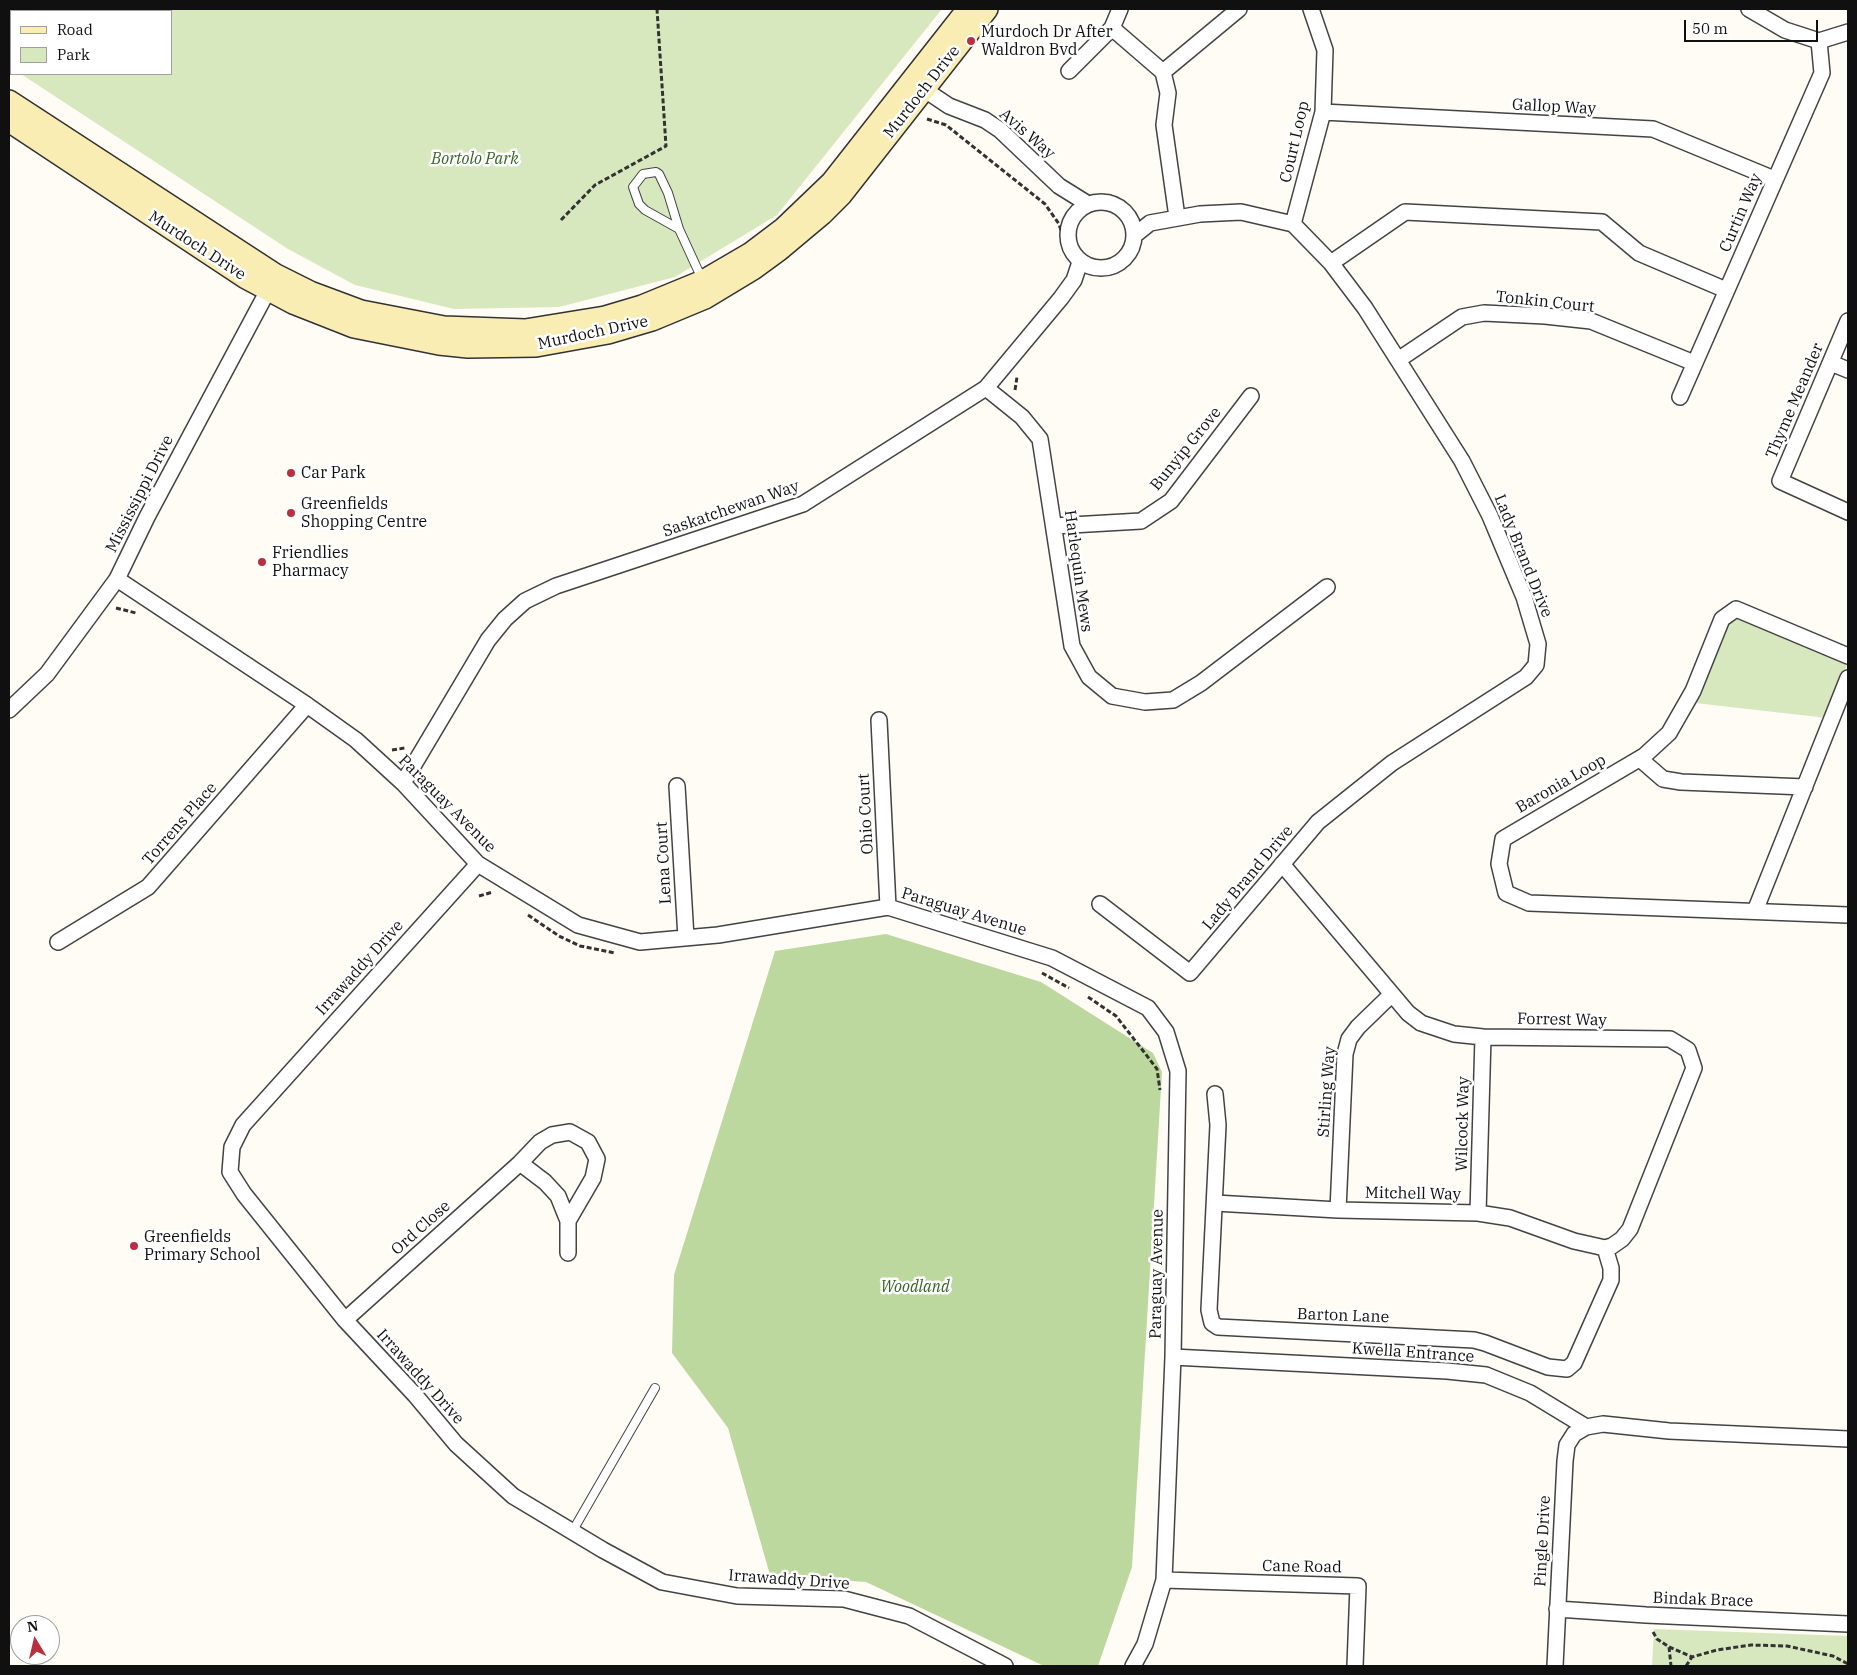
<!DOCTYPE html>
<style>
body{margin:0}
#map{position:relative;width:1857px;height:1675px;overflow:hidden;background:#fefcf4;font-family:"IBM Plex Serif",serif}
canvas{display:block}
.frame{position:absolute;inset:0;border:10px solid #101010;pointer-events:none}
.legend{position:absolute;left:10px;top:10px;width:162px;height:65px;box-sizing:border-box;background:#fff;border:1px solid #9f9f9f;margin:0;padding:6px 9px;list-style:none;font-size:15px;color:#101010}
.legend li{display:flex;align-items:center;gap:10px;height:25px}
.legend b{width:25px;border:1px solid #9f9f9f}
.north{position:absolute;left:10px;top:1615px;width:50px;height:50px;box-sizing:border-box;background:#fff;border:1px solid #9f9f9f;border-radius:50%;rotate:351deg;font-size:14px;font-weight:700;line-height:20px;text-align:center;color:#101010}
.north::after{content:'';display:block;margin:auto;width:18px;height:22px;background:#ba2f3f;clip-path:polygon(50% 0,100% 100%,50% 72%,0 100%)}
.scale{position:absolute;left:1684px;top:20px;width:134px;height:22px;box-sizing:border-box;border:2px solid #101010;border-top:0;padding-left:6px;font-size:15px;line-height:18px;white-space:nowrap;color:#101010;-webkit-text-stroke:4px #fff;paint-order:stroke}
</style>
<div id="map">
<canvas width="1857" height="1675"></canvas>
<div class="frame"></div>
<ul class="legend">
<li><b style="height:6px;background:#faedb3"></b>Road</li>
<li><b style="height:14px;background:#d7e8be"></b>Park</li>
</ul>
<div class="north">N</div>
<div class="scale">50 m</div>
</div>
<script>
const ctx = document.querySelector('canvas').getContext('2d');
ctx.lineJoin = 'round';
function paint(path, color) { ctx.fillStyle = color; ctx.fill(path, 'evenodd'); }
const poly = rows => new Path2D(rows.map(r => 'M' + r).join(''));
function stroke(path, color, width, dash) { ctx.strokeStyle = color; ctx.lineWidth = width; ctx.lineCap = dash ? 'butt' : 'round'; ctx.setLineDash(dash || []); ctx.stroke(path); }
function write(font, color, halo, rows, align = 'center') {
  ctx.font = font + ' "IBM Plex Serif",serif'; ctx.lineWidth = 5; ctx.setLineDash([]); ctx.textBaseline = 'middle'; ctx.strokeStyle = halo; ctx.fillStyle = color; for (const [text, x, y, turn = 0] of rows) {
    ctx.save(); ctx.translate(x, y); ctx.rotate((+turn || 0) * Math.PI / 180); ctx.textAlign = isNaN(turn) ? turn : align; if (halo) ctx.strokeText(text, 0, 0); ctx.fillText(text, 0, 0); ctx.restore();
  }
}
paint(poly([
 [9,9,942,9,777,215,675,277,559,307,454,309,355,285,288,249,21,74,171,74,171,11,11,11,11,67,9,65],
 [1736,617,1848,662,1827,718,1695,703,1727,622],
 [1654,1629,1848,1636,1848,1666,1652,1666]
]), '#d7e8be');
paint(poly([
 [886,934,1041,982,1153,1053,1162,1072,1132,1567,1098,1666,1044,1666,866,1582,770,1575,728,1428,672,1353,674,1275,775,951]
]), '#bcd89f');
const lane = poly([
 [679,229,668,193,659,174,656,172,643,174,633,187,639,204,645,210,679,229,702,279],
 [572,1532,655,1388]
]);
const street = poly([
 [1749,9,1785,30,1819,41,1848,32],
 [1112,28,1163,72],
 [1069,71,1112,28,1120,9],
 [1163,72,1168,93,1164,125,1177,217],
 [1163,72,1239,9],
 [916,84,949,106,985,120,1000,130,1059,186,1088,204],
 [1323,112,1653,129,1774,179],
 '1068 235a33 33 0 1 1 66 0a33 33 0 1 1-66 0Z',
 [1293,224,1323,112,1325,50,1311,9],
 [1331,263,1405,212,1602,222,1639,253,1726,290],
 [1848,321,1780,481,1848,512],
 [1398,360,1462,317,1484,313,1545,316,1591,321,1694,363],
 [1831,363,1848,370],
 [986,388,1022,417,1040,439,1072,646,1089,677,1112,696,1145,702,1173,700,1201,683,1327,587],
 [1680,397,1822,73,1819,41],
 [1054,526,1141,521,1171,501,1251,396],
 [117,579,307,705,356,740,403,783,478,864,578,925,640,942,718,935,888,907,1052,958,1148,1008,1166,1032,1178,1071,1173,1357,1164,1580,1145,1644,1133,1666],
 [1848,656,1736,609,1722,619,1693,691,1669,733,1644,756,1503,839,1499,864,1506,893,1529,903,1848,915],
 [9,710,47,674,117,579,147,517,273,281],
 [879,720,888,907],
 [1640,759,1663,779,1681,782,1805,787],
 [403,783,488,640,505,619,525,601,556,586,803,504,986,388,1061,298,1074,280,1080,262],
 [677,786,686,938],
 [478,864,243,1125,232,1147,230,1172,244,1194,345,1320,415,1395,456,1444,513,1496,603,1550,662,1582,737,1596,844,1599,909,1616,1005,1666],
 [1100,904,1190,973,1318,822,1392,763,1526,677,1536,665,1538,644,1524,597,1490,516,1462,461,1365,308,1331,263,1293,224,1241,212,1200,214,1150,223,1135,235],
 [1755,911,1848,678],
 [58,942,148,887,307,705],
 [1215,1094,1218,1125,1209,1310,1212,1323,1218,1327,1474,1340,1485,1343,1548,1367,1567,1369,1574,1363,1611,1280,1611,1268,1605,1248],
 [520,1163,540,1142,552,1135,570,1132,588,1142,597,1159,593,1178,568,1221],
 [1215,1203,1338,1210,1478,1213,1510,1218,1574,1241,1605,1248,1612,1246,1622,1239,1630,1229,1694,1068,1688,1050,1670,1039,1483,1037,1454,1034,1421,1023,1408,1013,1282,864],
 [1338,1210,1345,1054,1349,1039,1358,1027,1392,994],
 [1478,1213,1483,1037],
 [345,1320,520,1163,545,1182,558,1196,568,1221,568,1253],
 [1173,1357,1447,1371,1486,1375,1530,1393,1586,1427,1603,1424,1669,1431,1848,1439],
 [1164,1580,1358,1586,1355,1666],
 [1557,1609,1646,1615,1848,1624],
 [1555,1666,1565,1461,1567,1445,1574,1434,1586,1427]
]);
const secondary = poly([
 [9,101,276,275,310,292,361,311,444,327,525,330,605,317,642,306,703,281,751,253,784,228,832,182,968,9],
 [9,121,246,278,293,303,354,327,439,344,468,347,536,346,608,333,652,320,705,298,753,269,779,250,822,214,841,195,987,9]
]);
stroke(lane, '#434343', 10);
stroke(street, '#434343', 18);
stroke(secondary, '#323232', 24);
stroke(poly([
 [927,119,946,125,1045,204,1059,224,1068,252],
 [561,220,595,185,666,146,657,9],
 [1015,390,1017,377],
 [116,608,136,613],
 [392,750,405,748],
 [479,896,493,892],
 [528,915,559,936,580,946,615,953],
 [1042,973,1069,988],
 [1088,997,1116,1016,1144,1052,1157,1069,1160,1090],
 [1653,1632,1657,1639,1669,1647,1671,1666],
 [1669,1647,1692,1657,1717,1650,1751,1645,1787,1646,1833,1656,1848,1664],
 [1686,1666,1692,1657]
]), '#323232', 3, [5, 2.5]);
stroke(lane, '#fff', 8);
stroke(street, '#fff', 15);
stroke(secondary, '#faedb3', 21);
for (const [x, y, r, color] of [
 [971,41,5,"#ba2f3f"],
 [291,473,5,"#ba2f3f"],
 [291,513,5,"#ba2f3f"],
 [262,562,5,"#ba2f3f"],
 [134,1246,5,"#ba2f3f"]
]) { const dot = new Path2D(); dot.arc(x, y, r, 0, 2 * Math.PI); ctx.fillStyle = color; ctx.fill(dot); stroke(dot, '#fff', 2); }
write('16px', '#101010', '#fff', [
 ["Murdoch Dr After",981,32],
 ["Waldron Bvd",981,50],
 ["Car Park",301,473],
 ["Greenfields",301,504],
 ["Shopping Centre",301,522],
 ["Friendlies",272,553],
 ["Pharmacy",272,571],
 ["Greenfields",144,1237],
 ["Primary School",144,1255]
], 'left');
write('16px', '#101010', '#fff', [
 ["Murdoch Drive",922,92,-52],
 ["Gallop Way",1554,107,3],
 ["Avis Way",1027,134,41],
 ["Court Loop",1295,142,-77],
 ["Curtin Way",1741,213,-67],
 ["Murdoch Drive",197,246,33],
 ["Tonkin Court",1545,302,6],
 ["Murdoch Drive",593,333,-12],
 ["Thyme Meander",1795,401,-67],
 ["Bunyip Grove",1186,449,-51],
 ["Mississippi Drive",140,494,-63],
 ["Saskatchewan Way",731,509,-19],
 ["Lady Brand Drive",1523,556,68],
 ["Harlequin Mews",1078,571,82],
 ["Baronia Loop",1561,784,-30],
 ["Paraguay Avenue",447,804,45],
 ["Ohio Court",866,814,-93],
 ["Torrens Place",180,824,-49],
 ["Lena Court",664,863,-93],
 ["Lady Brand Drive",1248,878,-50],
 ["Paraguay Avenue",964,912,17],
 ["Irrawaddy Drive",360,968,-48],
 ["Forrest Way",1562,1020,1],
 ["Stirling Way",1327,1092,-86],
 ["Wilcock Way",1463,1124,-89],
 ["Mitchell Way",1413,1194,1],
 ["Ord Close",421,1228,-42],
 ["Paraguay Avenue",1157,1274,-89],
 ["Barton Lane",1343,1316,2],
 ["Kwella Entrance",1413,1353,4],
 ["Irrawaddy Drive",420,1377,48],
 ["Pingle Drive",1543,1541,-87],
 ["Cane Road",1302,1567,1],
 ["Irrawaddy Drive",789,1580,4],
 ["Bindak Brace",1703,1600,2]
]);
write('italic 16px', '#366523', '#fff', [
 ["Bortolo Park",475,159],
 ["Woodland",915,1287]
]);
</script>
